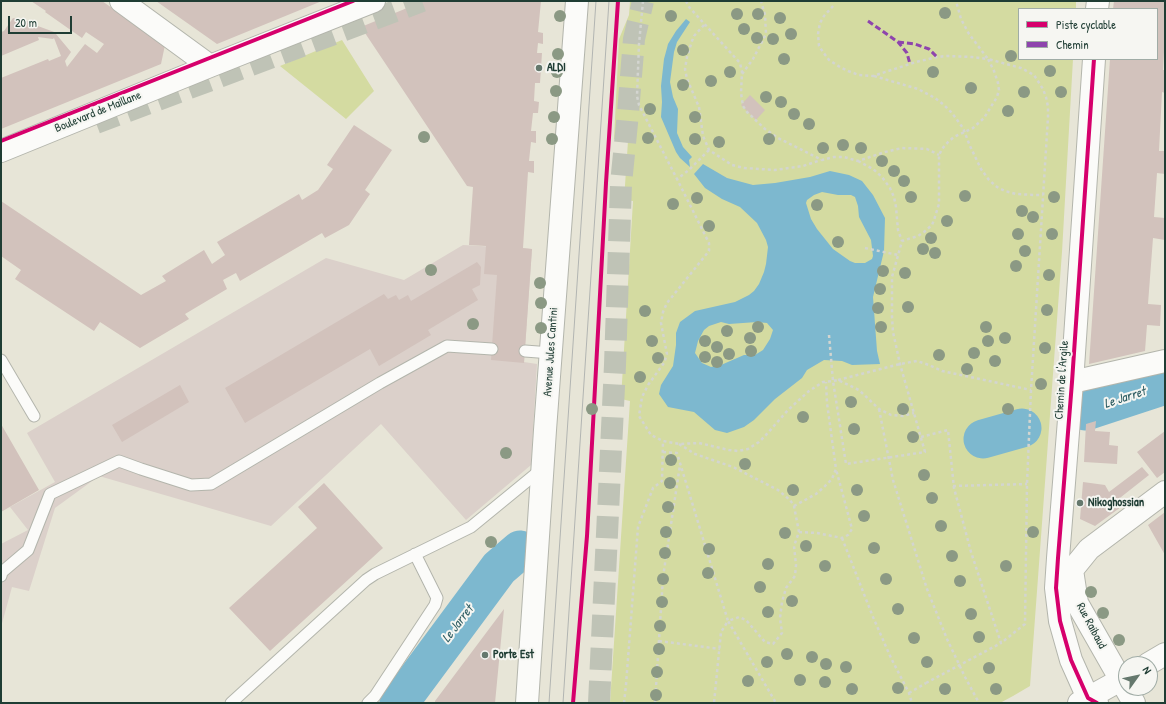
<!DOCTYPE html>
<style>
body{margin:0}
#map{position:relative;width:1166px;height:704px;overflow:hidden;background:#e7e5d7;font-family:"Patrick Hand",sans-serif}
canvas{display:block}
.frame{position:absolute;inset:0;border:2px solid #1f3d34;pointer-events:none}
.legend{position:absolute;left:1018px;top:8px;width:140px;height:52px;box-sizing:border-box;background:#f6f6f2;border:1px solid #a0aca6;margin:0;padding:5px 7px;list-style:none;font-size:12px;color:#1f3d34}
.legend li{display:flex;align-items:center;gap:8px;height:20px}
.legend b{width:20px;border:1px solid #a0aca6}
.north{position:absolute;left:1118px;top:656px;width:40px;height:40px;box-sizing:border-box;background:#f6f6f2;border:1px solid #a0aca6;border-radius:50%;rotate:57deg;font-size:11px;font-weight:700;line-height:16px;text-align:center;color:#1f3d34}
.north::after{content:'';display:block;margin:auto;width:14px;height:18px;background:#65786d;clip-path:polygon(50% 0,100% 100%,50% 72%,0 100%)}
.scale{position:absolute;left:8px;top:16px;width:64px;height:18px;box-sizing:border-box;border:2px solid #1f3d34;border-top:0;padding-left:5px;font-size:12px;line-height:14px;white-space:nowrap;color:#1f3d34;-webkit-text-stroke:3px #f6f6f2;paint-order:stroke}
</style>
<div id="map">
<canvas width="1166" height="704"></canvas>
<div class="frame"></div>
<ul class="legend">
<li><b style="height:5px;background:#d6006c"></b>Piste cyclable</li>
<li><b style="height:5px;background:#8e44ad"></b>Chemin</li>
</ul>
<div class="north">N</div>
<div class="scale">20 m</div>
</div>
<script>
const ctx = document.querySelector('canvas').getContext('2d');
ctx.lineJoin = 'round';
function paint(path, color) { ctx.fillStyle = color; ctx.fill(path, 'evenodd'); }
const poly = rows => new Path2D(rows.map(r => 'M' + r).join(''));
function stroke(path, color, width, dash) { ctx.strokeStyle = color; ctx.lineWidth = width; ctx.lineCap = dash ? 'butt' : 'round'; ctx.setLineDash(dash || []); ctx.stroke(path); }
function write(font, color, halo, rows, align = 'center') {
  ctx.font = font + ' "Patrick Hand",sans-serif'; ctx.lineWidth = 4; ctx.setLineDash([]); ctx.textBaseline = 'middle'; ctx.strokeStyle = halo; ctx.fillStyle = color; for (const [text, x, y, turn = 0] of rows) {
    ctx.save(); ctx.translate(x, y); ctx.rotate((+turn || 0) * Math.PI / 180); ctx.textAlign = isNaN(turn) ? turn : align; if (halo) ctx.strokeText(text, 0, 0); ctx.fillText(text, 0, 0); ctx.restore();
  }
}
paint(poly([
 [463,245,532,249,524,362,537,364,531,465,466,520,381,424,271,526,99,476,55,508,29,591,12,587,1,627,1,544,28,530,10,507,55,482,27,433,326,258,404,280]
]), '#dbd0ca');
paint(poly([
 [630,1,1076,1,1076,9,1019,9,1019,59,1073,59,1062,252,1030,686,1013,696,1000,703,610,703,630,401,621,399,633,201,624,200,628,141,614,139,619,39,629,15],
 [342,40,374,91,346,119,280,66]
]), '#d4dba1');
paint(poly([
 [686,19,690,22,677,42,674,52,670,82,673,97,678,109,677,133,683,147,692,157,689,160,690,167,680,158,676,152,661,117,662,102,661,86,664,59,667,48,668,44,676,31],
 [703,164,727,178,753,185,775,183,810,177,830,171,849,175,862,181,873,195,885,218,884,251,873,297,877,351,880,364,852,365,842,361,824,360,807,370,802,378,775,399,754,420,744,427,727,433,715,430,694,412,668,407,659,394,661,385,673,366,676,345,676,333,680,322,695,311,735,302,749,295,754,291,759,284,764,272,766,264,768,247,766,240,757,223,740,207,722,199,705,188,694,174],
 [822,192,838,195,851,195,855,197,858,206,859,217,871,240,873,256,872,259,865,263,855,263,850,261,833,249,817,229,811,219,806,203,807,200,814,195],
 [721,322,729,324,757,322,767,323,773,330,770,339,763,350,755,355,744,355,721,365,711,367,702,363,695,353,698,341,704,330,709,326]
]), '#7db8cf');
stroke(poly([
 [1086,411,1165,385],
 [983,439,1022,428],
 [399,703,499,568,520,550]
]), '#7db8cf', 39);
paint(poly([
 [31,1,102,1,165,45,161,64,1,129,1,78,48,59,49,61,61,56,54,38,53,39,38,37,39,40,1,56,1,32,4,31,13,18,37,23,35,25,57,33,56,34,71,52,65,61,67,67,85,44,97,53,104,44,86,32,82,38,45,12,46,11],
 [156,1,214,2,322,1,217,44],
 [424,1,541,1,538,32,543,33,543,44,538,43,537,53,542,53,540,83,535,83,534,101,539,102,538,113,533,113,531,131,536,131,536,143,531,142,529,161,534,161,534,173,528,172,523,248,532,249,524,363,491,360,497,275,484,274,486,246,469,245,473,187,467,186,361,27],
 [1114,1,1165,1,1165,34,1163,70,1165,70,1165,93,1162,92,1159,151,1165,151,1165,174,1157,173,1154,217,1165,218,1165,240,1153,238,1148,304,1161,305,1160,326,1147,325,1145,351,1089,364,1110,59,1157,59,1157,9,1113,9],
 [750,95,765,110,756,120,741,105],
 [354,125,392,150,365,190,370,194,349,225,325,238,322,233,240,281,236,273,234,274,223,280,227,289,185,314,189,319,140,348,100,322,94,331,15,279,21,270,1,256,1,201,141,295,166,281,162,276,204,250,212,264,225,255,217,242,299,194,302,200,318,190,333,169,327,165],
 [477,262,481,267,480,285,472,289,478,300,428,330,431,335,379,366,370,349,245,423,225,388,384,294,388,299,396,295,399,300,408,295,411,301],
 [180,385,189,402,122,442,112,425],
 [1096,421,1095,431,1110,432,1109,445,1118,446,1117,464,1084,462,1086,424],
 [1,424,39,490,1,512],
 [1165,431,1165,472,1157,478,1137,452],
 [1142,467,1149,475,1116,501,1121,507,1095,526,1080,519,1083,482,1105,485,1109,492],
 [324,483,383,548,270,651,229,608,317,528,298,507],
 [1165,512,1165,555,1148,525],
 [504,609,495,703,435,703,435,701]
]), '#d2c2bc');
stroke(poly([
 [96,123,422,1],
 [599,703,615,365,621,184,628,113,634,39,643,1]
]), '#bfc3b6', 22, [22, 11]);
const lane = poly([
 [525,351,551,353],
 [1,360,34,416],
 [1,576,2,572,28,550,50,494,119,461,141,469,191,485,211,484,380,383,447,346,492,349],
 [231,703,366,580,375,574,471,527,543,468],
 [368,703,375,696,435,605,437,598,415,554]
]);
const street = poly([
 [121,1,210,66],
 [1,151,210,66,374,1],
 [1072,382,1165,361],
 [1134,703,1077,603,1072,570,1089,549,1165,492]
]);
const secondary = poly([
 [1097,9,1098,1],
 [1094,59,1072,382,1058,558,1056,588,1060,621,1071,660,1088,698,1097,703],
 [527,703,545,430,577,1]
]);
const primary = poly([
 [1148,664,1165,654],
 [1079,703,1126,677]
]);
stroke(lane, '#b3b5ac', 13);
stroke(street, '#b3b5ac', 24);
stroke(secondary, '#b3b5ac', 24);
stroke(primary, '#b3b5ac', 24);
stroke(poly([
 [643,1,639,44,637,96,639,105,677,179],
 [686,1,689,7,740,63,742,72,741,93,743,106,747,112,765,129,778,138,822,160,834,157,844,157,858,161,885,152,902,148,927,149,939,155],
 [704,25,694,36,692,41,687,57,685,69,687,79,699,107,703,136,709,150,732,165,744,168,775,170,803,166,821,160],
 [742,74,753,59,766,34,765,15,761,1],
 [874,76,918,89,935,98,944,105,952,113,963,128,970,146,981,169,989,180,997,187,1005,191,1016,194,1034,195,1043,195],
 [709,150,689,170,677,179,709,243,709,251,667,303,663,312,661,323,667,354,664,363,648,385,642,397,639,416,651,435,663,441,679,444,699,443,729,450,738,451,748,449,759,442,765,436,788,410,809,391,823,382,833,381,838,380,859,390,879,409,891,415,903,416,914,413],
 [858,161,873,169,882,177,890,188,894,197,896,207,898,230,902,241],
 [865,248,898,255],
 [829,335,833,381,846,464,925,452,900,364,893,332,892,317,892,277,902,241,918,236,924,232,932,225,934,220,939,204,939,155,942,149,948,142,954,137,973,128,984,118,997,97,999,90,998,83,994,71,988,59,972,57,947,56,937,57,916,62,873,76,859,75,848,71,840,67,829,60,823,52,819,46,818,34,820,23,824,16,834,5],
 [838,380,900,364,917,361,929,365,942,371,1031,390],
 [879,409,893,480,927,589,947,639,965,677,979,703],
 [921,437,948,430,954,488,971,552,1001,643,1025,624,1027,484,1031,390,1048,117,1048,107,1046,97,1043,89,1034,75,1021,68,988,59,969,34,961,19,956,1],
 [679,444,695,454,733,467,778,490,790,500,794,506,799,532,794,546,796,565,795,576,786,588,782,602,780,618,782,633,773,644,765,642,746,620,739,617,728,621,776,703],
 [663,452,677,453,728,621,721,632,714,703],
 [953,486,1027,484],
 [794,506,816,494,824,487,832,479,836,469,827,403,826,382],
 [799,532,817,533,842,538,848,535,852,529,836,469],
 [842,538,873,617,891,658,909,693,912,703],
 [659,641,720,649],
 [909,693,926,683],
 [624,703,626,685,638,527,653,488,662,481,663,441],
 [655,703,663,577,680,465]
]), '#d3d5d0', 2.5, [3, 3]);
stroke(lane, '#fbfbf9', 11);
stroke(street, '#fbfbf9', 22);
stroke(secondary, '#fbfbf9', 22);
stroke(primary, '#fbfbf9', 22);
stroke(poly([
 [549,703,596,1],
 [563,703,609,1]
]), '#b2b5b2', 1);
stroke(poly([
 [926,683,1001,643]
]), '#d3d5d0', 2.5, [3, 3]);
stroke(poly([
 [868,21,898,42,907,53,910,64],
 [898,42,915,44,929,49,937,57]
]), '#8e44ad', 3, [6, 3]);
stroke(poly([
 [1094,59,1072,382,1058,558,1056,588,1060,621,1071,660,1088,698,1097,703],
 [1,141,353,1],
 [573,703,587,536,606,183,618,1]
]), '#d6006c', 4);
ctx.fillStyle = '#8b9984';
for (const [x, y] of [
 [945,13],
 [737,14],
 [758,14],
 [560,16],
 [671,16],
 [780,18],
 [744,29],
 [791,34],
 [757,38],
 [773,39],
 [683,50],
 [558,54],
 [1011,56],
 [784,59],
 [1050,71],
 [557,72],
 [730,72],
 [933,72],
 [711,81],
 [683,85],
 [971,88],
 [556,91],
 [1024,92],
 [1061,92],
 [766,97],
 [781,102],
 [650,109],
 [1008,111],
 [794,114],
 [554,117],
 [695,117],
 [809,124],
 [424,137],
 [648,138],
 [552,139],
 [695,139],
 [769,139],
 [719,142],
 [843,145],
 [823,148],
 [861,148],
 [882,161],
 [894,171],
 [904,181],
 [965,196],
 [911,197],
 [1054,197],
 [697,198],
 [673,204],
 [817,205],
 [1022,211],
 [1033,217],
 [947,221],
 [709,226],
 [1018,234],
 [1052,234],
 [931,238],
 [838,242],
 [923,249],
 [1025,251],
 [935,253],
 [1016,266],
 [431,270],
 [883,271],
 [905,273],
 [1049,275],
 [540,283],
 [880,289],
 [541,303],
 [908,307],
 [878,308],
 [1047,310],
 [645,311],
 [473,324],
 [758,327],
 [881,327],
 [986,327],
 [541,328],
 [727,331],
 [750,338],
 [1005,338],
 [652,341],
 [705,341],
 [988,341],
 [717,347],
 [1045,348],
 [751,351],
 [974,353],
 [729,354],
 [939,355],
 [705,357],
 [658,358],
 [995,361],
 [717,362],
 [967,369],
 [640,377],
 [1041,384],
 [851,402],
 [592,409],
 [903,409],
 [1008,409],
 [803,417],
 [854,429],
 [913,437],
 [506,453],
 [671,460],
 [745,464],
 [924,475],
 [670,483],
 [793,490],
 [857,490],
 [932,498],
 [668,507],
 [864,516],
 [941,526],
 [666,532],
 [1033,532],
 [785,533],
 [491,542],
 [806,546],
 [874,548],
 [709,549],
 [665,553],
 [952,556],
 [768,564],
 [825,566],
 [1006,566],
 [708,573],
 [663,579],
 [886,579],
 [960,581],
 [760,587],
 [1091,592],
 [792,601],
 [662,602],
 [898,609],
 [768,612],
 [1103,613],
 [971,614],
 [660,626],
 [979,637],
 [914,638],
 [1119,640],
 [659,649],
 [787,654],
 [812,657],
 [767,662],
 [927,662],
 [826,664],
 [846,667],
 [989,668],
 [657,672],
 [800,680],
 [748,681],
 [825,682],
 [898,688],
 [852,689],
 [945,689],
 [996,689],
 [656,695]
]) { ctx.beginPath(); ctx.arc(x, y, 6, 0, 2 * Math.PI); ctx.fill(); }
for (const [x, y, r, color] of [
 [539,68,4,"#65786d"],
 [1080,503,4,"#65786d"],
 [485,655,4,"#65786d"]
]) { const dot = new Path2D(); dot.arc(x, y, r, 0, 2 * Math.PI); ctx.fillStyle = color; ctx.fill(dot); stroke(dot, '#f6f6f2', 1.5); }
write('bold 12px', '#1f3d34', '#f6f6f2', [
 ["ALDI",547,68],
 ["Nikoghossian",1088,503],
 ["Porte Est",493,655]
], 'left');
write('12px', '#1f3d34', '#f6f6f2', [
 ["Boulevard de Maillane",98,112,-22],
 ["Avenue Jules Cantini",551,352,-86],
 ["Chemin de l'Argile",1062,380,-86],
 ["Rue Raibaud",1091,626,62]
]);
write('italic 13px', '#2d5c62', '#f6f6f2', [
 ["Le Jarret",1125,398,-18],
 ["Le Jarret",458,624,-53]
]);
</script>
